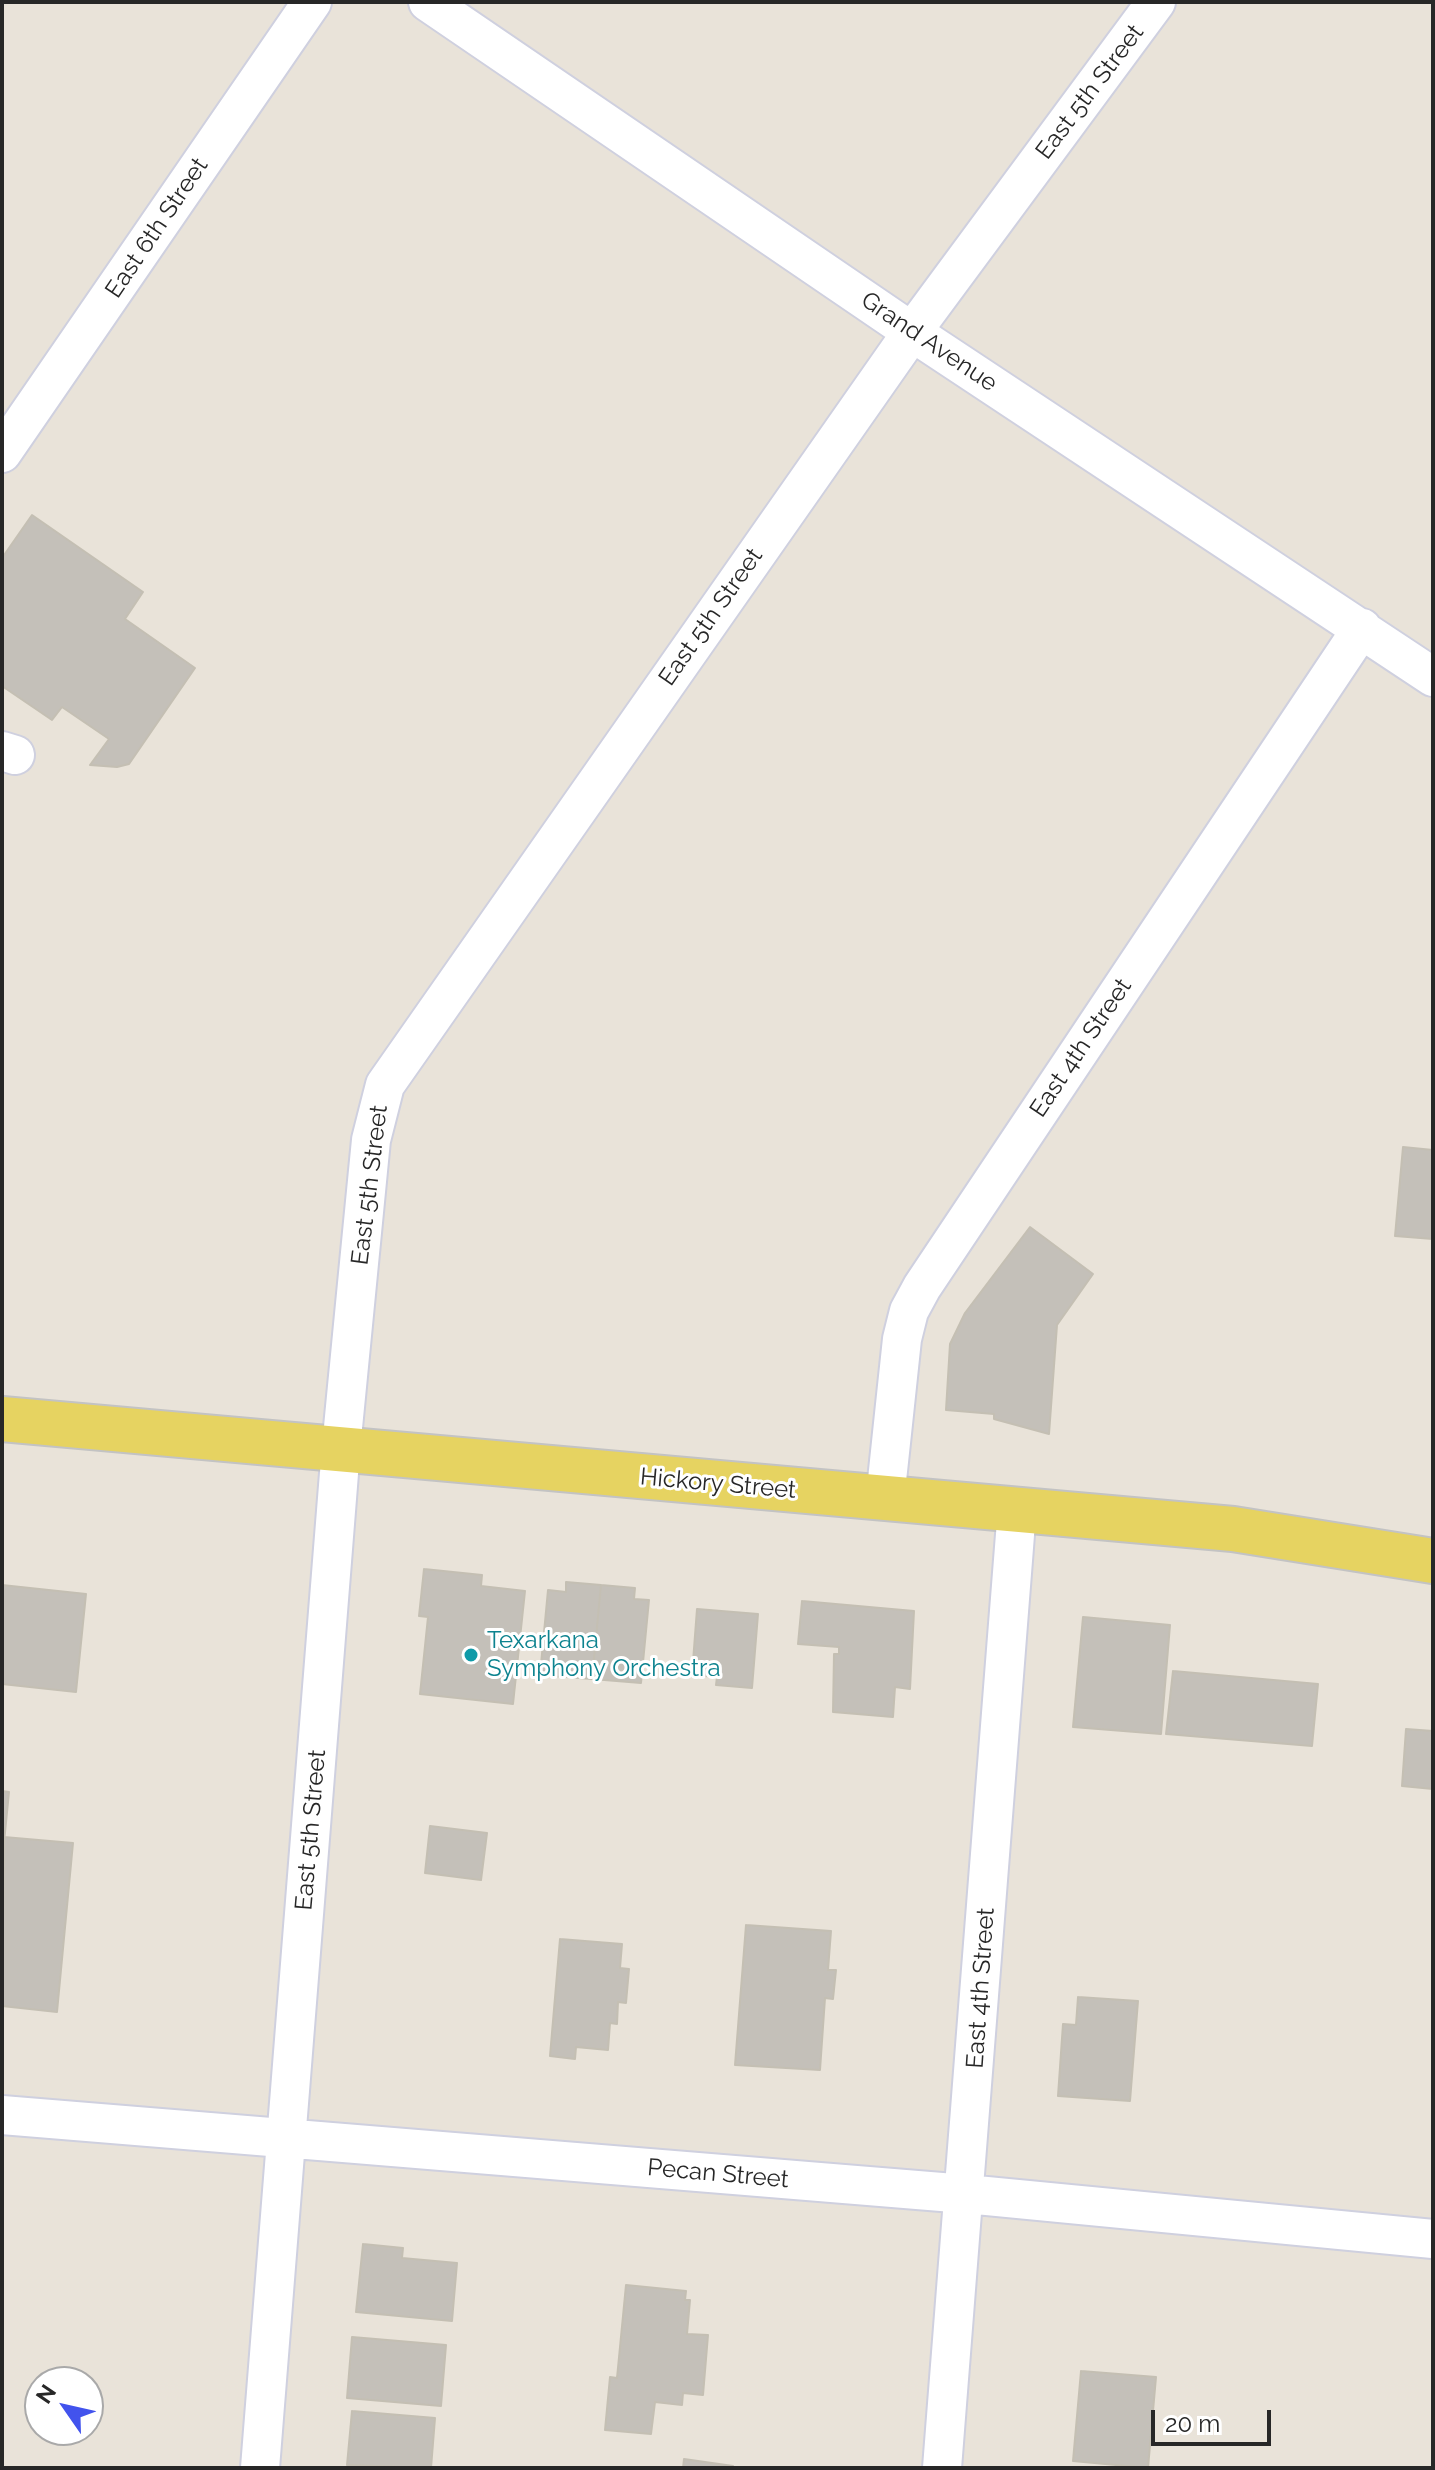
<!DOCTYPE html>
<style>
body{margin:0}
#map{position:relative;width:1435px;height:2470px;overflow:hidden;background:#e9e3d9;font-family:Raleway,sans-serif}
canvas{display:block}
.frame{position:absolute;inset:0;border:4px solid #272727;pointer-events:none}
.north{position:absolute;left:24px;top:2366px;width:80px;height:80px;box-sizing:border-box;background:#fff;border:2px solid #a9a9a9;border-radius:50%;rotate:304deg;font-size:22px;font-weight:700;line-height:32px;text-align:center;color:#272727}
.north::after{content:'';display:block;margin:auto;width:28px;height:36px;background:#4253ed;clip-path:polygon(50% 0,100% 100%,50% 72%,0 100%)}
.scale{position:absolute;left:1151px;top:2410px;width:120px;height:36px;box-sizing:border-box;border:4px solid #272727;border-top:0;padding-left:10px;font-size:24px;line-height:28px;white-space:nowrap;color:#272727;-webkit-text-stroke:6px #fff;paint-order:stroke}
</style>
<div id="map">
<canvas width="1435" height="2470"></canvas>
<div class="frame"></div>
<div class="north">N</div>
<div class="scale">20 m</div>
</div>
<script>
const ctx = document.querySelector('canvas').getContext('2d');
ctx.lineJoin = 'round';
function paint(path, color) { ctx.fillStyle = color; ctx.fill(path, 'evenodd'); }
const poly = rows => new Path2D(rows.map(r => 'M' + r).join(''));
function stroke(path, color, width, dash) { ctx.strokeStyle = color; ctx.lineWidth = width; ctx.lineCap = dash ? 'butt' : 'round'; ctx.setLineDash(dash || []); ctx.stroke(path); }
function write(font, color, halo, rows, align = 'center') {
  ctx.font = font + ' Raleway,sans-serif'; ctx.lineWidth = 6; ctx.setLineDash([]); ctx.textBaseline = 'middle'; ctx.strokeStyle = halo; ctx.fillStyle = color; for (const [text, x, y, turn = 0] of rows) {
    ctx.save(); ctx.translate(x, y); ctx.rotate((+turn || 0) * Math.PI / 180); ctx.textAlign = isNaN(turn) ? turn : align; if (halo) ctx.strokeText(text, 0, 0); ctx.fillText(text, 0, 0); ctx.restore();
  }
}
const building = poly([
 [32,515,143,592,125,619,195,668,129,764,117,767,90,765,109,739,62,707,52,720,2,686,2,558,32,515],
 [1403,1147,1433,1150,1433,1239,1395,1236,1403,1147],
 [1030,1227,1093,1274,1057,1325,1049,1434,994,1419,994,1414,946,1410,950,1344,965,1313,1030,1227],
 [424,1569,482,1575,481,1586,525,1591,513,1704,420,1694,428,1617,419,1616,424,1569],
 [566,1582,601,1585,592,1679,540,1675,548,1590,566,1592,566,1582],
 [2,1585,86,1594,76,1692,2,1684,2,1585],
 [601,1585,635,1588,634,1599,649,1600,641,1683,592,1679,601,1585],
 [802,1601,914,1611,910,1689,895,1687,893,1717,833,1712,834,1654,839,1654,839,1647,798,1644,802,1601],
 [697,1609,758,1614,752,1688,716,1685,717,1677,692,1675,697,1609],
 [1083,1617,1170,1625,1161,1734,1073,1727,1083,1617],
 [1173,1671,1318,1684,1312,1746,1166,1734,1173,1671],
 [1406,1729,1433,1731,1433,1789,1402,1786,1406,1729],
 [2,1791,9,1792,2,1863,2,1791],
 [430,1826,487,1833,481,1880,425,1873,430,1826],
 [4,1837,73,1843,57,2012,2,2006,4,1837],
 [746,1925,831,1931,828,1970,836,1970,833,1999,825,1998,820,2070,735,2065,746,1925],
 [560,1939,622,1944,620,1968,629,1969,626,2003,618,2002,617,2024,610,2023,608,2050,576,2047,575,2059,550,2056,560,1939],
 [1078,1997,1138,2001,1130,2101,1058,2096,1063,2024,1076,2025,1078,1997],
 [363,2244,403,2248,402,2258,457,2263,452,2321,356,2312,363,2244],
 [626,2285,686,2291,685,2300,690,2300,687,2334,708,2335,703,2395,683,2393,682,2405,655,2402,651,2434,605,2430,610,2377,617,2378,626,2285],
 [352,2337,446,2345,441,2406,347,2398,352,2337],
 [1081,2371,1156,2377,1148,2468,1073,2461,1081,2371],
 [352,2411,435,2418,431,2468,347,2465,352,2411],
 [684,2459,733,2466,733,2468,683,2468,684,2459]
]);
paint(building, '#c4c0b9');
stroke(building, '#c4bfb3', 2);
const minor = poly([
 [428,2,912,332,1433,677],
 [2,453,312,2],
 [2,751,15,755],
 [885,1499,902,1339,909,1311,922,1287,1362,628],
 [2,2115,966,2194,1433,2239],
 [260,2468,341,1448,371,1140,385,1085,912,332,1156,2],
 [942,2468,1017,1509]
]);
const major = poly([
 [2,1419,1233,1529,1433,1561]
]);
stroke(minor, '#cfd0df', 42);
stroke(major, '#c3c3c3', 48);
stroke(minor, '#fff', 38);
stroke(major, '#e6d361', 44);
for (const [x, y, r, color] of [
 [471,1655,8,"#0f9aa8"]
]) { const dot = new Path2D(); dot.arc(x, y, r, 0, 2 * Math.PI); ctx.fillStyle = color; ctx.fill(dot); stroke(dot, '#fff', 3); }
write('24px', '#272727', '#fff', [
 ["East 5th Street",1090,92,-53],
 ["East 6th Street",157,228,-56],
 ["Grand Avenue",929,342,34],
 ["East 5th Street",711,617,-55],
 ["East 4th Street",1081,1048,-56],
 ["East 5th Street",370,1185,-83],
 ["Hickory Street",718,1484,5],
 ["East 5th Street",311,1830,-85],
 ["East 4th Street",981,1988,-86],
 ["Pecan Street",718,2174,5]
]);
write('24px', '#0d838f', '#fff', [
 ["Texarkana",487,1641],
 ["Symphony Orchestra",487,1669]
], 'left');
</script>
